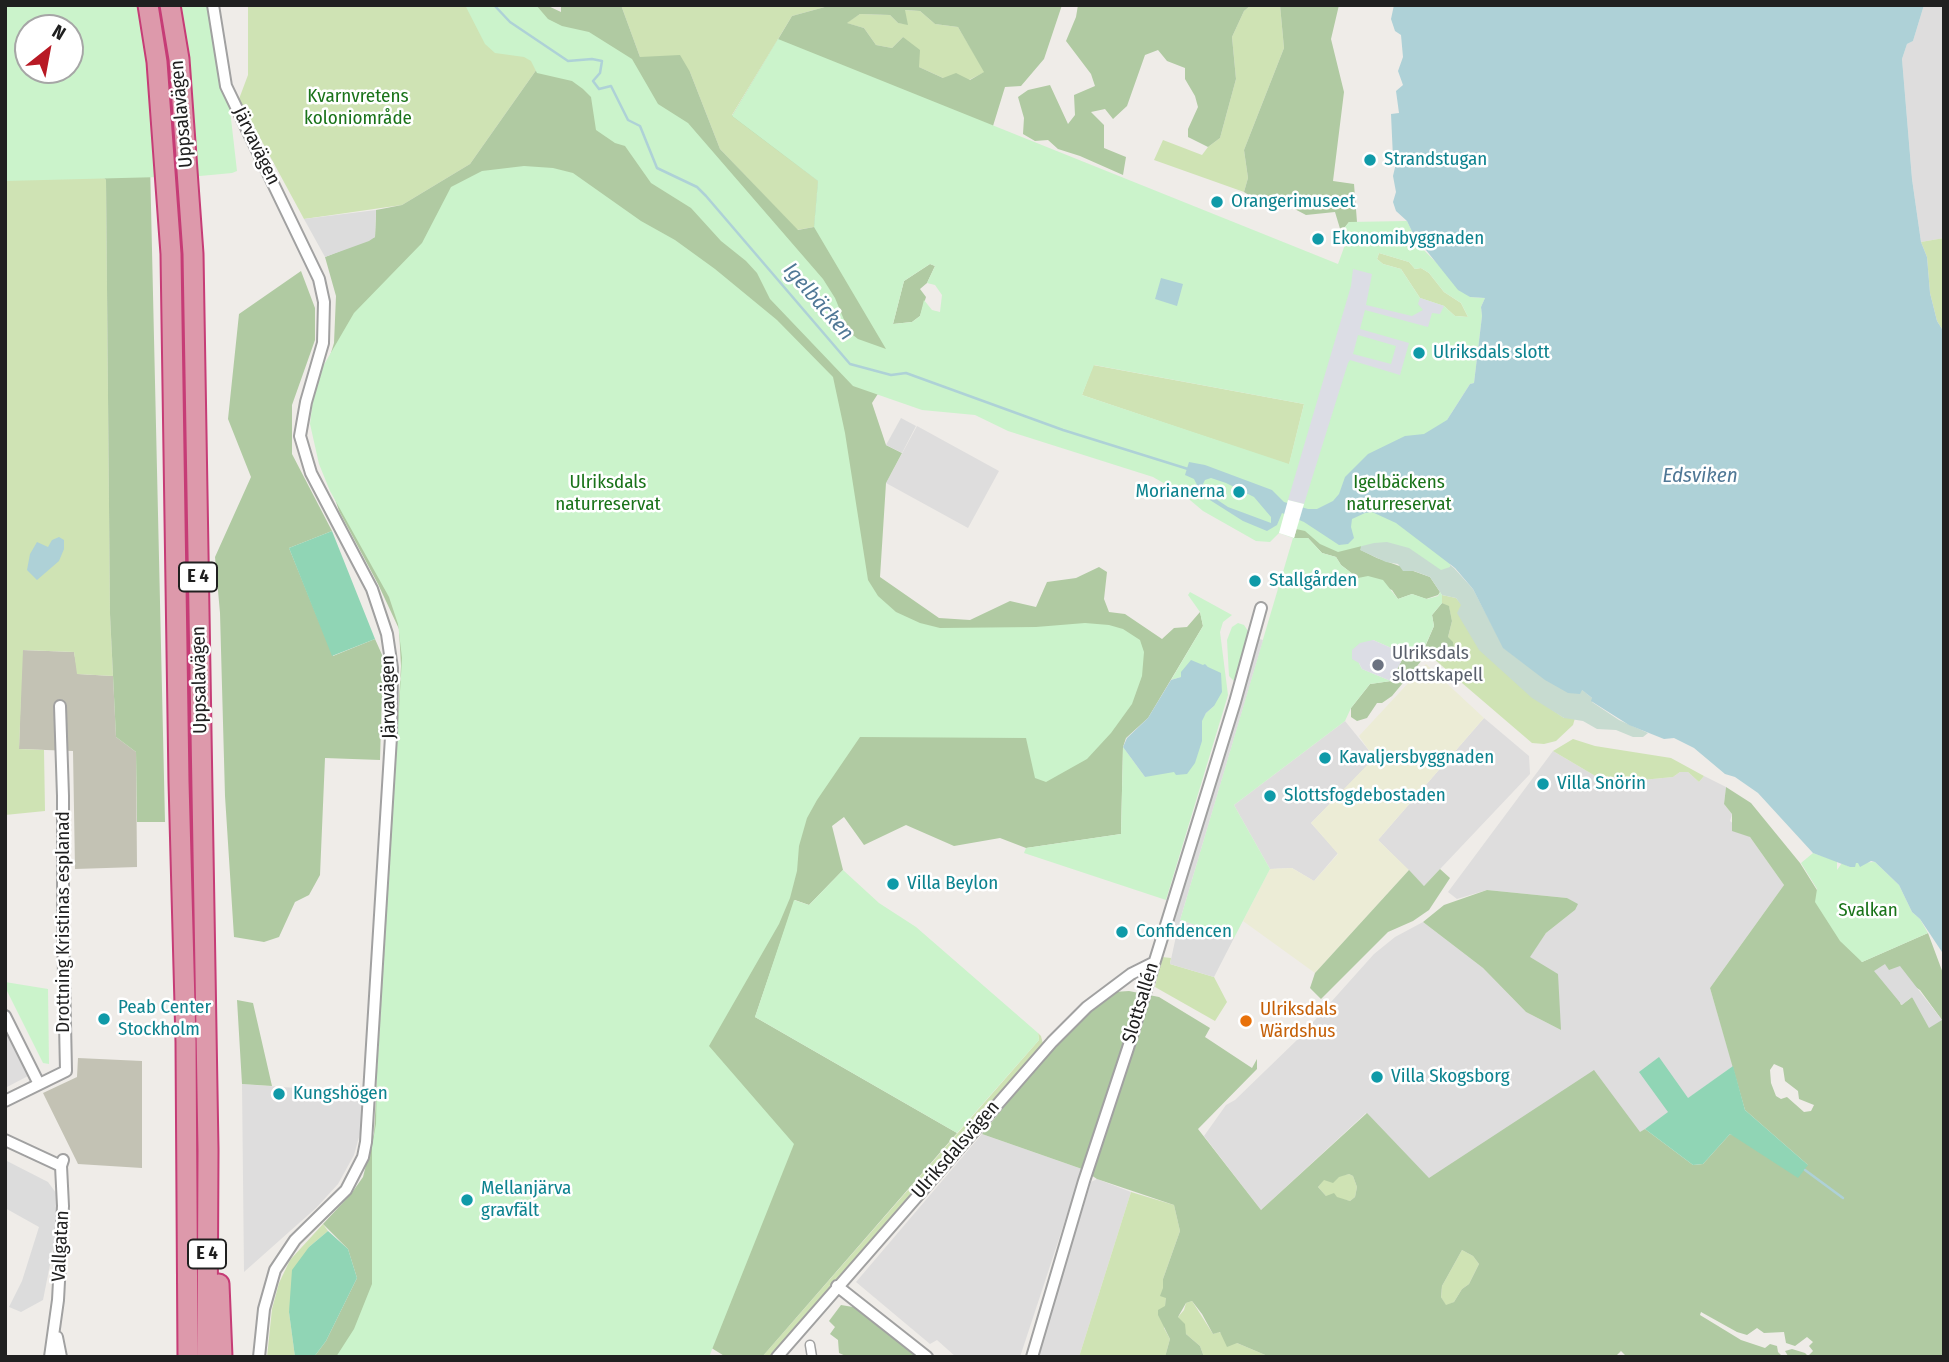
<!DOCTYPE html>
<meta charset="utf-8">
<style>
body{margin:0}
#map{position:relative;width:1949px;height:1362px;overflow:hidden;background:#efece8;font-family:"Fira Sans Condensed",sans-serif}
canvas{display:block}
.frame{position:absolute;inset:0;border:7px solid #202020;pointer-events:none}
.north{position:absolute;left:14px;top:14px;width:70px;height:70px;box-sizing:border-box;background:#fff;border:2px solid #a6a6a6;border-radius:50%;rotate:31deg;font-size:19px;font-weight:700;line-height:28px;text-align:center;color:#202020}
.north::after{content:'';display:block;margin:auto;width:24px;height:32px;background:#b81924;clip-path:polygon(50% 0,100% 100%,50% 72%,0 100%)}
</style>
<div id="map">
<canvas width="1949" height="1362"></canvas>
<div class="frame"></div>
<div class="north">N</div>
</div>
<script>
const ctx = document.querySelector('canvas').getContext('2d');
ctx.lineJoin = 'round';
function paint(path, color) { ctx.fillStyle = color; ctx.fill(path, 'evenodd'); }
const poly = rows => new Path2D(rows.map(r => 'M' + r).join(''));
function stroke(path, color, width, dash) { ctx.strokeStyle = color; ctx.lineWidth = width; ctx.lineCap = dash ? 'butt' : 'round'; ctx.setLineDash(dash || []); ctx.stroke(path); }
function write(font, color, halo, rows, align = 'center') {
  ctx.font = font + ' "Fira Sans Condensed",sans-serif'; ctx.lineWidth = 5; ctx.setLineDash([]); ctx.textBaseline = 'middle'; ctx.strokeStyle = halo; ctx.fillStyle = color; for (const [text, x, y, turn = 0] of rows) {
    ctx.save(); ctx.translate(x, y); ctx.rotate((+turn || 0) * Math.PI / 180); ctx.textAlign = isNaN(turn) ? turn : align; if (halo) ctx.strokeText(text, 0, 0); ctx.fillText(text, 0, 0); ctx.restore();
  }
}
paint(poly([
 [1924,5,1944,5,1944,238,1921,242,1912,179,1902,59,1907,44,1913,41],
 [917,426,999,471,968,528,886,483],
 [1484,718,1529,756,1530,774,1424,886,1378,840],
 [1345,721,1375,758,1311,823,1338,853,1314,881,1292,868,1270,869,1234,805],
 [1553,751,1597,777,1619,777,1632,781,1673,777,1680,772,1688,772,1699,782,1704,776,1726,787,1724,804,1732,814,1730,821,1750,837,1784,885,1710,988,1733,1066,1640,1133,1429,1179,1366,1113,1261,1210,1204,1136,1226,1105,1235,1100,1297,1040,1374,954,1395,937,1423,922,1483,968,1526,1012,1561,1030,1529,957,1546,933,1575,910,1567,898,1487,890,1457,899,1448,892],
 [5,1023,30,1075,5,1088],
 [242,1084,363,1093,361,1130,354,1155,338,1184,316,1208,244,1272],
 [982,1134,1082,1169,1020,1357,956,1357,937,1340,930,1344,856,1282],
 [1097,1179,1131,1192,1079,1357,1037,1357,1091,1182]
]), '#dedddd');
paint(poly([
 [22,650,74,652,78,674,113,676,116,737,136,752,137,867,75,869,73,751,19,749],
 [78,1058,142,1061,142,1168,78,1164,43,1093,77,1077]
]), '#c3c2b4');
paint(poly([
 [1426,664,1484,718,1378,840,1409,870,1315,973,1243,921,1270,869,1292,868,1314,881,1338,854,1311,823,1374,758,1359,736]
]), '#ececd6');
paint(poly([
 [248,5,477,5,544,59,470,164,402,205,304,219,239,99,248,75],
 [621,5,832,5,792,16,732,115,818,181,814,227,797,230,720,149,690,72,640,57],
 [1251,5,1280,5,1284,48,1244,150,1248,178,1244,192,1154,160,1163,140,1202,155,1208,147,1220,138,1236,79,1232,37,1244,11],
 [904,10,920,11,935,24,958,27,985,72,969,80,943,78,919,67,903,37,892,48,876,45,864,28,846,23,860,14,890,15,898,23,907,24],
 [5,43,28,70,87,159,106,180,110,614,113,676,77,674,74,652,23,650,19,749,44,750,45,811,5,815],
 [1944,238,1944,332,1937,321,1930,293,1927,257,1921,242],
 [1379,253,1409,262,1415,269,1421,268,1429,273,1444,292,1461,303,1468,317,1455,316,1444,306,1420,298,1401,269,1383,264,1377,259],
 [1093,365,1304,404,1289,465,1082,395],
 [1442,595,1456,598,1551,709,1564,718,1575,718,1573,725,1556,741,1544,744,1532,743,1427,653,1428,651,1434,653,1448,637,1452,621,1449,607,1442,603],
 [1573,739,1595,746,1671,758,1704,776,1699,782,1688,772,1680,772,1673,777,1632,781,1619,777,1597,777,1553,751],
 [1162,957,1171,958,1170,964,1214,977,1227,1002,1215,1021,1155,987],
 [1038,1033,1041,1036,1043,1044,771,1357,762,1357,1039,1040],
 [1349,1174,1353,1176,1357,1187,1355,1197,1350,1201,1326,1196,1318,1187,1324,1179],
 [1131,1192,1174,1205,1180,1231,1163,1279,1166,1298,1164,1328,1170,1339,1165,1357,1079,1357],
 [323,1224,328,1231,309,1247,289,1312,295,1357,267,1357,272,1309,279,1283,290,1260],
 [1462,1250,1473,1256,1479,1264,1469,1284,1462,1289,1454,1302,1446,1306,1441,1297,1442,1286],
 [1192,1301,1213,1334,1219,1332,1237,1343,1270,1357,1204,1357,1200,1346,1186,1334,1178,1317,1184,1310,1186,1303]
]), '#cfe3b4');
paint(poly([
 [477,5,546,5,561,12,561,5,621,5,640,57,680,55,690,72,720,149,798,230,814,227,818,181,732,116,792,16,832,5,1062,5,1044,59,1021,86,1005,87,993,126,865,310,1182,476,883,386,872,403,886,445,902,453,886,483,880,577,939,618,970,620,1010,601,1036,607,1047,582,1076,578,1099,567,1107,572,1104,599,1109,612,1125,614,1162,639,1174,628,1187,627,1200,612,1203,626,1148,718,1126,738,1123,747,1121,834,1026,848,1000,838,954,846,906,825,864,845,844,817,832,826,843,870,809,905,795,900,755,1017,957,1133,762,1357,726,1357,705,1344,515,1357,314,1357,326,1341,357,1278,348,1249,323,1224,351,1194,363,1177,374,1133,401,666,399,629,378,584,339,511,321,456,315,405,334,343,336,296,325,257,375,237,376,210,402,205,470,164,544,59],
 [905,10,920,11,935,24,958,27,984,72,970,80,956,73,943,78,919,67,920,50,903,37,892,48,876,45,864,28,847,23,860,14,890,15,898,23,908,25],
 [1078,5,1251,5,1244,11,1232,37,1236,79,1220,138,1208,147,1188,137,1188,129,1198,107,1195,96,1185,79,1185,68,1167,61,1158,50,1145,55,1127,106,1113,119,1105,109,1091,112,1104,125,1104,148,1126,157,1123,175,1080,156,1058,149,1048,140,1035,141,1023,134,1024,118,1018,97,1028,90,1050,85,1068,124,1075,115,1074,95,1095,86,1091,74,1066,41,1076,17],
 [1280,5,1339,5,1331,39,1344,92,1333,181,1354,184,1357,222,1349,222,1341,232,1335,212,1306,215,1287,205,1269,203,1252,197,1244,192,1248,178,1244,150,1284,48],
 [150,162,165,822,137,822,136,752,116,737,110,614,106,180,91,164],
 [930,264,935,266,927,283,920,289,926,297,920,316,912,322,893,324,904,281],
 [301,271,315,308,315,340,292,405,292,454,332,531,289,548,333,656,375,639,383,657,380,760,325,758,320,875,309,895,295,902,279,937,264,942,234,937,225,796,220,613,215,557,251,477,228,419,239,314],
 [1299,520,1362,543,1361,550,1377,558,1430,577,1440,592,1438,595,1426,599,1412,594,1398,599,1392,590,1358,578,1341,565,1336,557,1322,553,1308,538,1294,538],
 [1442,603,1449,606,1452,621,1448,637,1453,642,1454,648,1434,653,1425,647,1434,626,1432,615],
 [1414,653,1422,660,1392,696,1382,703,1377,703,1367,718,1357,721,1351,717,1351,708,1370,684,1391,681,1405,654],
 [1726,787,1751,803,1800,863,1862,962,1928,933,1944,976,1944,1357,1627,1357,1621,1351,1615,1357,1270,1357,1237,1343,1227,1347,1220,1332,1213,1334,1202,1314,1192,1301,1186,1303,1178,1317,1185,1324,1186,1334,1200,1346,1204,1357,1165,1357,1170,1339,1158,1315,1158,1310,1165,1306,1166,1298,1160,1296,1163,1288,1163,1279,1180,1231,1174,1205,1097,1179,1082,1169,982,1134,1053,1047,1089,1009,1114,992,1129,991,1159,997,1210,1028,1205,1037,1252,1068,1257,1059,1257,1069,1198,1129,1261,1210,1367,1113,1429,1178,1594,1070,1640,1132,1645,1129,1693,1165,1703,1164,1730,1134,1808,1165,1745,1110,1710,988,1784,885,1750,837,1732,831,1732,814,1724,804],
 [1889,970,1920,990,1942,1020,1912,997,1901,1005],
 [1774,1064,1783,1068,1785,1081,1798,1091,1799,1099,1814,1105,1811,1111,1804,1112,1787,1097,1781,1099,1776,1096,1771,1083,1770,1070],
 [1349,1174,1353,1176,1357,1187,1355,1197,1350,1201,1337,1197,1334,1193,1326,1196,1318,1187,1324,1180,1333,1183,1339,1177],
 [1462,1250,1473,1256,1479,1264,1469,1284,1462,1289,1454,1302,1446,1305,1441,1297,1442,1286],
 [1701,1312,1737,1332,1747,1335,1757,1328,1764,1333,1784,1332,1786,1343,1795,1346,1807,1337,1813,1342,1809,1346,1813,1351,1808,1356,1805,1353,1792,1349,1785,1351,1788,1356,1781,1355,1778,1352,1777,1346,1770,1344,1765,1348,1741,1340,1700,1315],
 [1440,869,1450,878,1429,910,1413,921,1388,932,1321,999,1310,988,1315,973,1409,870,1424,886],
 [1487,890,1567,898,1578,904,1575,910,1546,933,1530,957,1558,974,1561,1030,1526,1012,1483,968,1423,922,1444,905],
 [237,1000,253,1003,272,1086,242,1084],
 [841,1305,853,1307,871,1316,920,1357,848,1357,839,1353,838,1340,830,1334,835,1327,829,1321]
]), '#b0caa2');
paint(poly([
 [1396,523,1454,568,1473,589,1504,648,1524,663,1581,689,1592,698,1592,702,1619,720,1648,733,1643,737,1633,737,1616,730,1597,729,1583,721,1564,718,1532,698,1479,650,1457,613,1461,605,1456,598,1442,595,1430,577,1414,571,1403,571,1398,564,1386,562,1360,550,1362,543]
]), '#c7dbd0');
paint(poly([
 [5,5,218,5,237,171,232,173,200,176,5,181],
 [28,28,70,28,70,70,28,70],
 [465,5,536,5,548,19,562,26,589,32,632,59,658,104,688,123,823,279,835,298,849,332,858,339,886,349,814,227,818,181,732,116,778,39,1338,264,1346,242,1341,232,1349,222,1407,221,1418,244,1470,297,1485,298,1481,307,1482,316,1474,383,1470,384,1447,420,1450,567,1441,570,1409,548,1387,542,1374,543,1338,552,1320,544,1305,531,1296,529,1294,538,1308,538,1322,553,1336,557,1341,565,1358,578,1368,576,1383,580,1398,599,1412,594,1427,599,1438,596,1440,592,1442,595,1442,603,1432,615,1434,626,1425,646,1428,651,1422,660,1414,653,1405,654,1373,640,1359,663,1362,669,1391,681,1370,684,1351,708,1345,721,1234,805,1270,869,1234,938,1180,920,1293,538,1279,533,1270,542,1256,541,1203,511,1184,495,1153,477,1008,431,975,415,922,410,853,386,770,299,757,273,746,261,721,241,691,208,651,183,625,146,615,143,596,130,591,97,583,89,572,81,537,73,531,61,524,57,495,53,485,44],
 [1379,253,1409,262,1415,269,1421,268,1429,273,1444,292,1461,303,1468,317,1455,316,1444,306,1420,298,1401,269,1383,264,1377,259],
 [930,264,935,266,927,283,935,285,942,295,940,312,932,310,924,300,920,316,912,322,893,324,904,281],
 [1094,365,1304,404,1289,464,1082,395],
 [524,166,553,168,573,173,641,221,675,240,715,269,777,320,833,377,845,433,868,580,878,596,896,612,920,623,940,628,1036,627,1085,623,1109,625,1123,629,1140,640,1144,652,1142,676,1132,704,1111,733,1087,759,1046,782,1035,778,1026,738,860,737,817,800,807,818,799,846,797,871,790,898,779,924,709,1046,794,1144,709,1357,336,1357,354,1329,372,1284,372,1146,376,1124,377,1074,402,658,398,624,389,597,330,491,319,464,310,424,313,398,322,368,354,313,422,243,451,187,482,171],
 [1190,592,1232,615,1223,622,1220,632,1228,695,1166,900,1024,853,1026,848,1121,834,1123,747,1145,777,1202,741,1201,721,1206,713,1214,706,1208,667,1203,665,1181,677,1171,680,1203,626,1200,612,1188,595],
 [1238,623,1244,625,1248,631,1247,640,1234,681,1229,676,1227,640,1232,627],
 [1813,853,1837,861,1837,870,1842,863,1850,867,1856,863,1875,862,1899,885,1912,912,1920,919,1928,933,1862,962,1840,941,1815,902,1817,889,1801,863],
 [843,870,879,903,916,927,1038,1033,1039,1040,957,1133,755,1017,794,900,809,905],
 [5,982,48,989,49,1064,43,1063,5,987]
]), '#cbf3cb');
paint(poly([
 [332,531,375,639,332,656,289,548],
 [1659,1057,1688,1098,1733,1066,1745,1110,1808,1165,1798,1178,1730,1134,1703,1164,1693,1165,1645,1129,1668,1112,1639,1072],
 [328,1231,348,1249,357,1278,326,1341,314,1357,295,1357,289,1312,292,1270,309,1247]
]), '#90d5b5');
paint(poly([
 [376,210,375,237,369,241,325,257,304,219],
 [901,418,916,426,902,453,886,445],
 [1252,637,1263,640,1180,920,1234,938,1214,977,1170,964,1178,927,1166,923],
 [1885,964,1889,970,1900,966,1942,1020,1929,1028,1912,997,1902,1005,1874,971],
 [5,1160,48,1182,59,1197,59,1219,43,1300,21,1312,9,1307,22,1281,39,1227,5,1208]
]), '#dcdcdc');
paint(poly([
 [1353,269,1372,274,1366,305,1412,316,1423,310,1418,304,1420,298,1444,306,1440,314,1432,313,1428,327,1365,310,1360,329,1409,343,1400,375,1350,360,1348,363,1304,504,1288,500,1351,286],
 [1358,335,1396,346,1391,364,1353,354],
 [1373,640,1405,654,1391,681,1362,669,1359,663,1352,659,1352,650,1360,643]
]), '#dcdde5');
paint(poly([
 [1394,5,1924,5,1913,41,1907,44,1902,59,1912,179,1921,242,1927,257,1930,293,1937,321,1944,332,1944,955,1920,919,1912,912,1899,885,1875,862,1871,861,1860,867,1858,863,1856,863,1855,867,1850,867,1813,853,1758,793,1735,777,1725,774,1694,748,1674,738,1664,739,1629,725,1591,701,1592,698,1582,690,1580,694,1568,693,1545,680,1503,648,1473,589,1455,568,1396,523,1372,512,1365,513,1352,519,1351,527,1354,538,1348,544,1339,545,1304,522,1282,513,1277,525,1267,531,1243,521,1202,495,1194,479,1185,475,1189,462,1205,465,1272,490,1284,502,1308,509,1317,509,1333,501,1339,494,1345,477,1368,454,1405,436,1424,434,1447,420,1470,384,1474,383,1482,316,1481,307,1485,298,1470,297,1458,290,1426,250,1418,244,1407,221,1396,211,1393,202,1396,192,1393,176,1397,159,1393,158,1391,114,1399,113,1396,91,1403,85,1398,71,1403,57,1401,35,1395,31,1391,19],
 [1211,478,1226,483,1254,497,1271,517,1271,523,1228,507,1207,493,1203,484,1205,480],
 [1161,278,1183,284,1177,306,1155,299],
 [59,537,64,540,64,549,59,561,37,580,27,570,30,554,37,542,48,547,52,540],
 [1191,660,1203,665,1205,664,1208,667,1221,673,1222,692,1214,706,1206,713,1202,721,1202,741,1195,763,1187,774,1176,775,1174,772,1145,777,1123,747,1127,738,1148,718,1171,680,1181,677,1181,672]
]), '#aed1d7');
paint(poly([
 [1288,500,1304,504,1294,538,1279,533]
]), '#fff');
stroke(poly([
 [494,5,510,22,568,61,592,59,602,61,600,73,593,81,599,89,611,86,628,120,640,126,657,168,697,187,706,196,850,364,891,375,906,373,1063,430,1188,469],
 [1805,1170,1843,1198]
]), '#aed1d7', 2.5);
const pedestrian = poly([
 [810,1345,812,1357]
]);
const minor = poly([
 [213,5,226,86,319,279,324,302,323,343,306,402,300,436,311,473,372,589,387,634,392,668,391,737,366,1142,363,1157,346,1190,295,1240,275,1270,264,1309,259,1357],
 [5,1016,39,1084],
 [5,1101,66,1071,63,927,63,796,60,706],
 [5,1140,61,1166],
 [837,1286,927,1357],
 [57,1337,61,1357],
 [50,1357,58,1300,63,1206,61,1166,63,1160],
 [777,1357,1052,1042,1087,1007,1131,974,1153,963],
 [1032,1357,1084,1181,1128,1048,1235,702,1261,608]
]);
const motorway = poly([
 [148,5,157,62,171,254,179,782,186,1042,188,1357],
 [170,5,179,59,193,254,208,1150,207,1357],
 [219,1284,222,1357]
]);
stroke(pedestrian, '#a1a1a1', 11);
stroke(minor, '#a1a1a1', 14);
stroke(motorway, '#c63c76', 23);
stroke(pedestrian, '#fff', 8);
stroke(minor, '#fff', 10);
stroke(motorway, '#dd99ab', 19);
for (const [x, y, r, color] of [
 [1370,160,7,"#0f9aa8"],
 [1217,202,7,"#0f9aa8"],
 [1318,239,7,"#0f9aa8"],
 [1419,353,7,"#0f9aa8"],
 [1239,492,7,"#0f9aa8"],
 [1255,581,7,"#0f9aa8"],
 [1378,665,7,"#6b7280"],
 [1325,758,7,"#0f9aa8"],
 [1543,784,7,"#0f9aa8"],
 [1270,796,7,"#0f9aa8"],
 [893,884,7,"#0f9aa8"],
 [1122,932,7,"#0f9aa8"],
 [104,1019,7,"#0f9aa8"],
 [1246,1021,7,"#e8710a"],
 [1377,1077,7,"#0f9aa8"],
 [279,1094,7,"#0f9aa8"],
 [467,1200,7,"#0f9aa8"]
]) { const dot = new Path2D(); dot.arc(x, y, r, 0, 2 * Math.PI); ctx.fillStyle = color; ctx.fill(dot); stroke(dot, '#fff', 2.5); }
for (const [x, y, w] of [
 [198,577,38],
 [207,1254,38]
]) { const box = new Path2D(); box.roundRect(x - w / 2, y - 14.5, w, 29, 5); ctx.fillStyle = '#fff'; ctx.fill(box); stroke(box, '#202020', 2); }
write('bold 18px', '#202020', null, [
 ["E 4",198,577],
 ["E 4",207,1254]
]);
write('19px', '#1a731a', '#fff', [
 ["Kvarnvretens",358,97],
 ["koloniområde",358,119],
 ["Ulriksdals",608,483],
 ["naturreservat",608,505],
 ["Igelbäckens",1399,483],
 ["naturreservat",1399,505],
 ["Svalkan",1868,911]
]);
write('19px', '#202020', '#fff', [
 ["Uppsalavägen",182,114,-95],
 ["Järvavägen",256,146,64],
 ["Uppsalavägen",200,680,-91],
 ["Järvavägen",389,697,-91],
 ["Drottning Kristinas esplanad",64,922,-90],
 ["Slottsallén",1141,1003,-73],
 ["Ulriksdalsvägen",956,1150,-49],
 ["Vallgatan",61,1246,-87]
]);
write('19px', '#0d838f', '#fff', [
 ["Strandstugan",1384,160],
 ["Orangerimuseet",1231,202],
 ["Ekonomibyggnaden",1332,239],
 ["Ulriksdals slott",1433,353],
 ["Morianerna",1225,492,"right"],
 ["Stallgården",1269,581],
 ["Kavaljersbyggnaden",1339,758],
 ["Villa Snörin",1557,784],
 ["Slottsfogdebostaden",1284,796],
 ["Villa Beylon",907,884],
 ["Confidencen",1136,932],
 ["Peab Center",118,1008],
 ["Stockholm",118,1030],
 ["Villa Skogsborg",1391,1077],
 ["Kungshögen",293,1094],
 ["Mellanjärva",481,1189],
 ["gravfält",481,1211]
], 'left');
write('19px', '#5b616d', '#fff', [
 ["Ulriksdals",1392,654],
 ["slottskapell",1392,676]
], 'left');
write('19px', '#c56008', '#fff', [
 ["Ulriksdals",1260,1010],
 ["Wärdshus",1260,1032]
], 'left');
write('italic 21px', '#507896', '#fff', [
 ["Igelbäcken",818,302,49],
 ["Edsviken",1700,476]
]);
</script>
